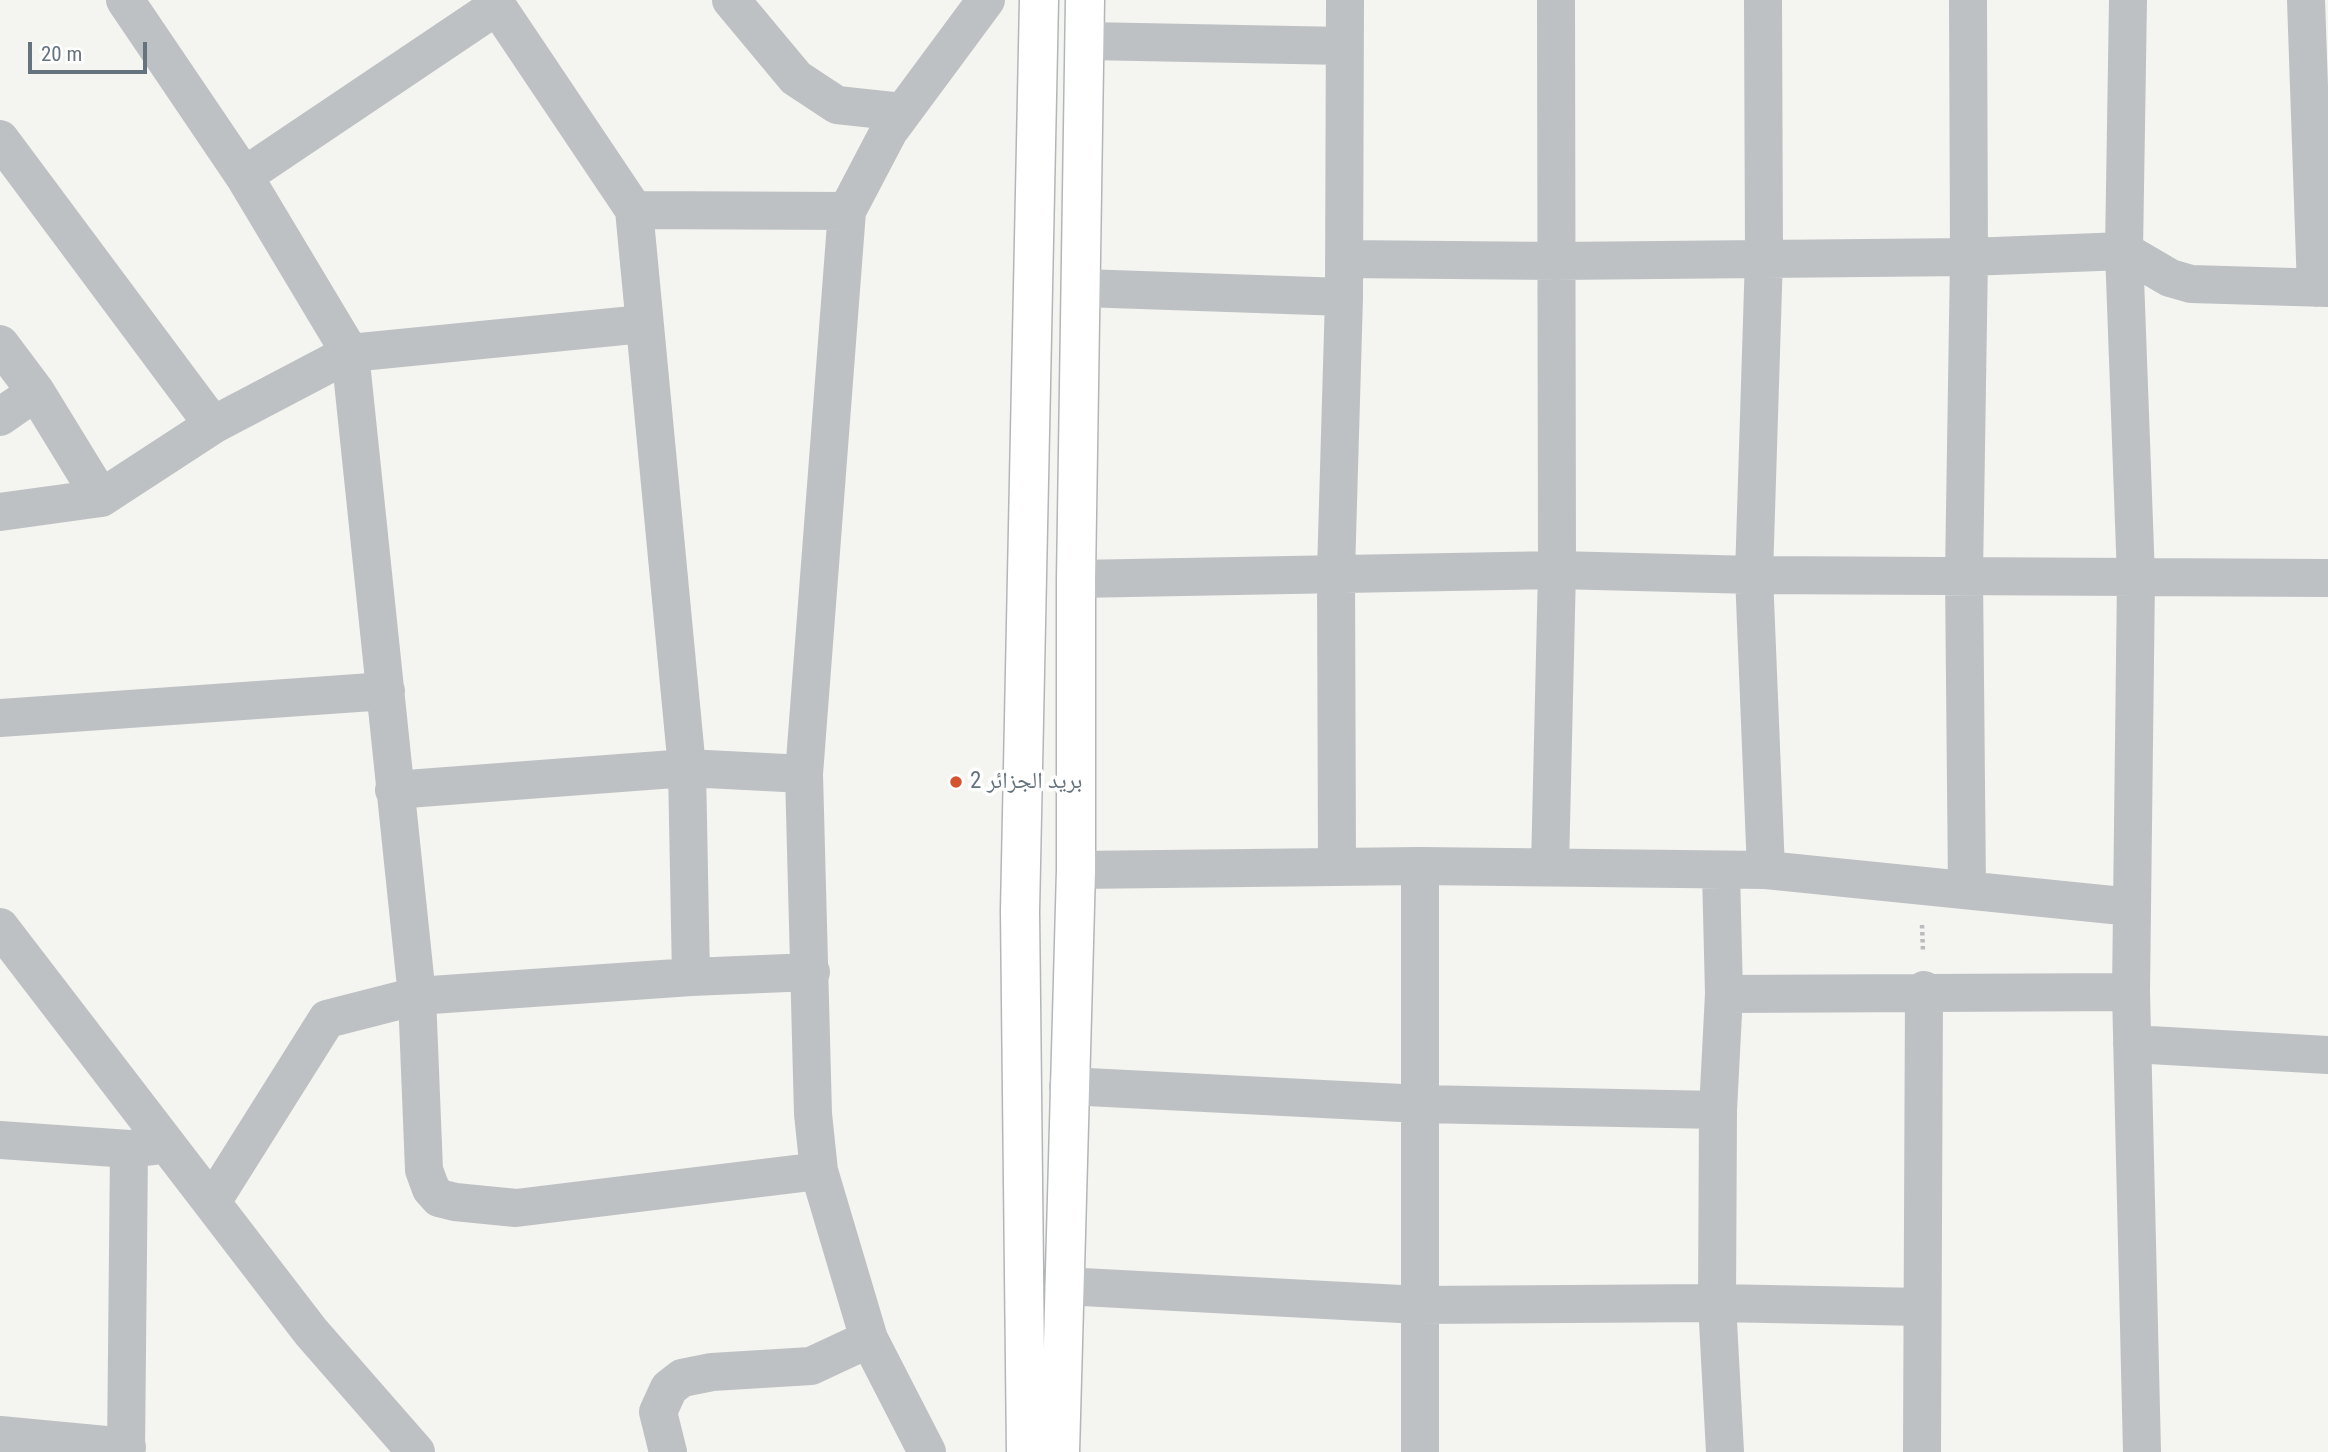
<!DOCTYPE html>
<meta charset="utf-8">
<style>
body{margin:0}
#map{position:relative;width:2328px;height:1452px;overflow:hidden;background:#f4f4f0;font-family:"Roboto Condensed",sans-serif}
canvas{display:block}
.scale{position:absolute;left:28px;top:42px;width:119px;height:32px;box-sizing:border-box;border:4px solid #65737e;border-top:0;padding-left:9px;font-size:21px;line-height:24px;white-space:nowrap;color:#65737e;-webkit-text-stroke:5px #fff;paint-order:stroke}
</style>
<div id="map">
<canvas width="2328" height="1452"></canvas>
<div class="scale">20 m</div>
</div>
<script>
const ctx = document.querySelector('canvas').getContext('2d');
ctx.lineJoin = 'round';
const poly = rows => new Path2D(rows.map(r => 'M' + r).join(''));
function stroke(path, color, width, dash) { ctx.strokeStyle = color; ctx.lineWidth = width; ctx.lineCap = dash ? 'butt' : 'round'; ctx.setLineDash(dash || []); ctx.stroke(path); }
function write(font, color, halo, rows, align = 'center') {
  ctx.font = font + ' "Roboto Condensed","Noto Naskh Arabic",sans-serif'; ctx.lineWidth = 7; ctx.setLineDash([]); ctx.textBaseline = 'middle'; ctx.strokeStyle = halo; ctx.fillStyle = color; for (const [text, x, y, turn = 0] of rows) {
    ctx.save(); ctx.translate(x, y); ctx.rotate((+turn || 0) * Math.PI / 180); ctx.textAlign = isNaN(turn) ? turn : align; if (halo) ctx.strokeText(text, 0, 0); ctx.fillText(text, 0, 0); ctx.restore();
  }
}
const primary = poly([
 [1026,1452,1020,911,1039,0],
 [1060,1452,1076,870,1076,579,1085,0]
]);
stroke(primary, '#b3b6b9', 41);
stroke(poly([
 [1922,925,1923,952]
]), '#b9bbbd', 4.5, [3.5, 3.5]);
stroke(poly([
 [125,0,244,176,350,353,417,996,424,1170,431,1189,439,1198,455,1202,516,1208,819,1171],
 [493,0,634,210,687,768,691,977],
 [731,0,796,78,837,105,902,112],
 [1763,0,1764,257,1754,575,1766,870],
 [2128,0,2124,251,2136,577,2131,992,2142,1452],
 [2306,0,2316,288],
 [1086,41,1345,46],
 [0,139,213,425],
 [244,176,497,6],
 [634,210,847,211],
 [1344,259,1556,261,1969,257,2124,251,2170,278,2191,284,2328,288],
 [1083,288,1344,297],
 [0,344,36,392,0,417],
 [36,392,101,498],
 [0,512,101,498,213,425,350,353,643,324],
 [1076,579,1557,570,1754,575,2328,578],
 [0,718,386,691],
 [394,790,687,768,804,774],
 [1337,867,1336,572,1344,297,1345,0],
 [1550,867,1557,570,1556,0],
 [1076,870,1420,866,1766,870,2132,907],
 [1721,872,1724,994,1718,1110,1717,1303,1725,1452],
 [1967,889,1964,575,1969,257,1968,0],
 [0,927,311,1332,416,1452],
 [1724,994,2131,992],
 [2132,1044,2328,1055],
 [1068,1086,1421,1104,1718,1110],
 [0,1140,129,1149,155,1146],
 [212,1202,327,1019,417,996,691,977,811,972],
 [1064,1286,1419,1305,1717,1303,1922,1307],
 [0,1435,127,1447],
 [126,1452,129,1149],
 [668,1452,658,1412,669,1388,682,1378,712,1372,811,1366,869,1339],
 [927,1452,869,1339,819,1171,813,1114,804,774,847,211,889,131,986,0],
 [1420,1452,1420,866],
 [1922,1452,1924,990]
]), '#bdc1c4', 38);
stroke(primary, '#fff', 38);
for (const [x, y, r, color] of [
 [956,782,7,"#d35430"]
]) { const dot = new Path2D(); dot.arc(x, y, r, 0, 2 * Math.PI); ctx.fillStyle = color; ctx.fill(dot); stroke(dot, '#fff', 2.5); }
write('23px', '#65737e', '#fff', [
 ["بريد الجزائر 2",970,782]
], 'left');
</script>
